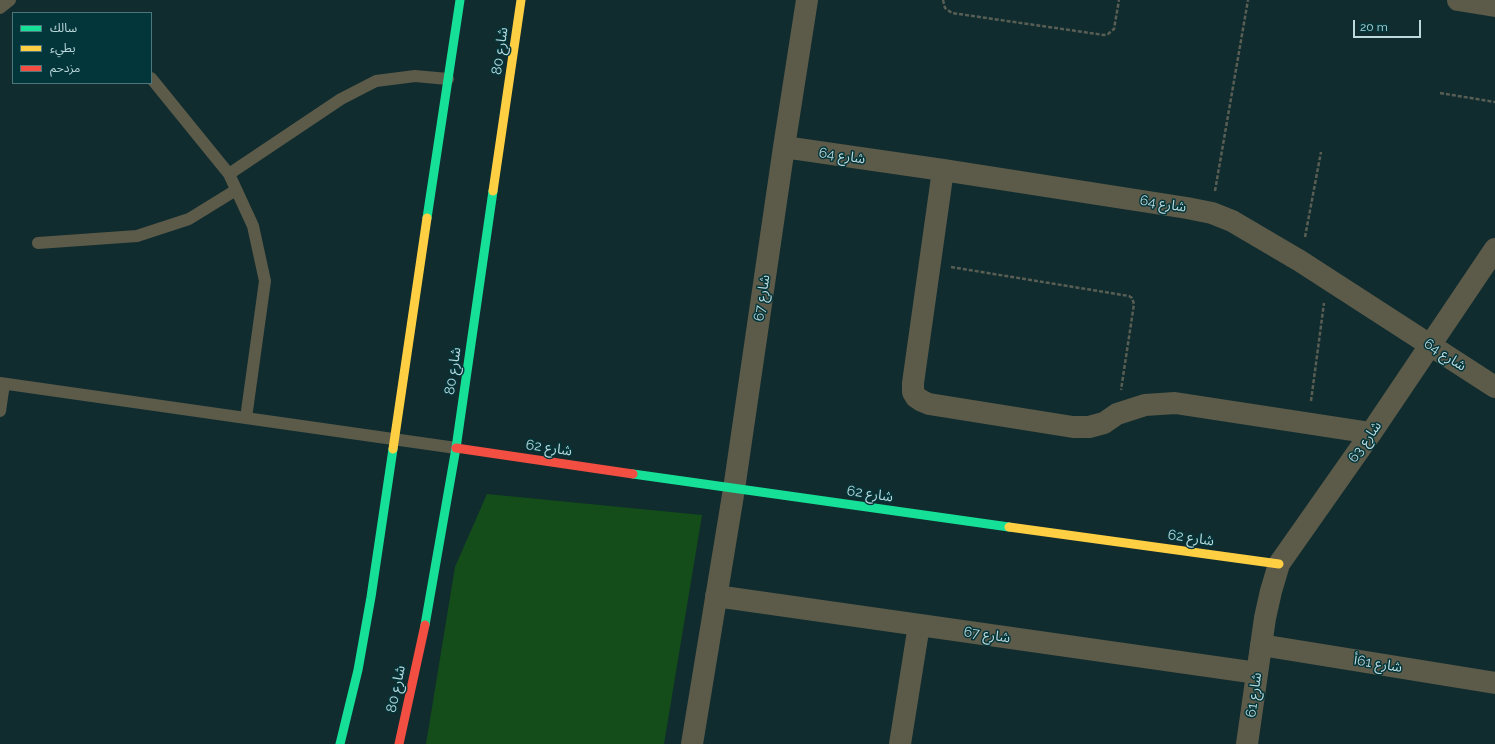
<!DOCTYPE html>
<meta charset="utf-8">
<style>
body{margin:0}
#map{position:relative;width:1495px;height:744px;overflow:hidden;background:#102c2e;font-family:Raleway,"Noto Sans Arabic",sans-serif}
canvas{display:block}
.legend{position:absolute;left:12px;top:12px;width:140px;height:72px;box-sizing:border-box;background:#03363b;border:1px solid #4d777b;margin:0;padding:5px 7px;list-style:none;font-size:12px;color:#bcd9dc}
.legend li{display:flex;align-items:center;gap:8px;height:20px}
.legend b{width:20px;border:1px solid #4d777b}
.scale{position:absolute;left:1353px;top:20px;width:68px;height:18px;box-sizing:border-box;border:2px solid #bcd9dc;border-top:0;padding-left:5px;font-size:12px;line-height:14px;white-space:nowrap;color:#bcd9dc;-webkit-text-stroke:3px #03363b;paint-order:stroke}
</style>
<div id="map">
<canvas width="1495" height="744"></canvas>
<ul class="legend">
<li><b style="height:5px;background:#16e098"></b>سالك</li>
<li><b style="height:5px;background:#ffcf43"></b>بطيء</li>
<li><b style="height:5px;background:#f24e42"></b>مزدحم</li>
</ul>
<div class="scale">20 m</div>
</div>
<script>
const ctx = document.querySelector('canvas').getContext('2d');
ctx.lineJoin = 'round';
function paint(path, color) { ctx.fillStyle = color; ctx.fill(path, 'evenodd'); }
const poly = rows => new Path2D(rows.map(r => 'M' + r).join(''));
function stroke(path, color, width, dash) { ctx.strokeStyle = color; ctx.lineWidth = width; ctx.lineCap = dash ? 'butt' : 'round'; ctx.setLineDash(dash || []); ctx.stroke(path); }
function write(font, color, halo, rows, align = 'center') {
  ctx.font = font + ' Raleway,"Noto Sans Arabic",sans-serif'; ctx.lineWidth = 3; ctx.setLineDash([]); ctx.textBaseline = 'middle'; ctx.strokeStyle = halo; ctx.fillStyle = color; for (const [text, x, y, turn = 0] of rows) {
    ctx.save(); ctx.translate(x, y); ctx.rotate((+turn || 0) * Math.PI / 180); ctx.textAlign = isNaN(turn) ? turn : align; if (halo) ctx.strokeText(text, 0, 0); ctx.fillText(text, 0, 0); ctx.restore();
  }
}
paint(poly([
 [487,494,702,515,664,744,426,744,455,567]
]), '#144d19');
stroke(poly([
 [943,0,945,8,952,13,1104,35,1108,34,1114,29,1119,0],
 [1440,93,1495,102],
 [1215,191,1248,0],
 [1305,237,1321,152],
 [951,267,1129,296,1132,298,1134,304,1121,390],
 [1311,401,1324,303]
]), '#585e54', 2.5, [4, 2]);
stroke(poly([
 [0,8,10,0],
 [151,78,229,174,253,226,265,281,246,418],
 [229,174,341,99,376,81,415,76,448,79],
 [38,243,137,236,189,219,236,190],
 [0,383,456,448],
 [0,411,4,384]
]), '#5c5a49', 12);
stroke(poly([
 [1458,0,1495,6],
 [784,147,943,170,1187,208,1212,213,1232,221,1300,261,1495,387],
 [943,170,913,383,913,392,916,397,922,401,929,404,1073,427,1089,427,1104,423,1117,414,1145,405,1175,403,1371,433],
 [716,596,1257,673],
 [1261,645,1495,683],
 [692,744,734,489,784,147,807,0],
 [900,744,919,625],
 [1247,744,1265,618,1271,591,1279,564,1371,433,1495,249]
]), '#5c5a49', 22);
stroke(poly([
 [427,218,460,0],
 [633,474,1009,527],
 [425,625,456,448,493,191],
 [340,744,358,670,371,597,393,449]
]), '#16e098', 9);
stroke(poly([
 [493,191,521,0],
 [393,449,427,218],
 [1009,527,1279,564]
]), '#ffcf43', 9);
stroke(poly([
 [456,448,633,474],
 [399,744,425,625]
]), '#f24e42', 9);
write('14px', '#bcd9dc', '#03363b', [
 ["شارع 80",500,51,-82],
 ["شارع 64",842,156,8],
 ["شارع 64",1163,204,9],
 ["شارع 67",762,298,-82],
 ["شارع 64",1445,355,33],
 ["شارع 80",453,371,-82],
 ["شارع 63",1365,442,-55],
 ["شارع 62",549,448,8],
 ["شارع 62",870,494,8],
 ["شارع 62",1191,538,8],
 ["شارع 67",987,635,8],
 ["شارع 61أ",1378,664,9],
 ["شارع 80",396,689,-78],
 ["شارع 61",1254,695,-82]
]);
</script>
